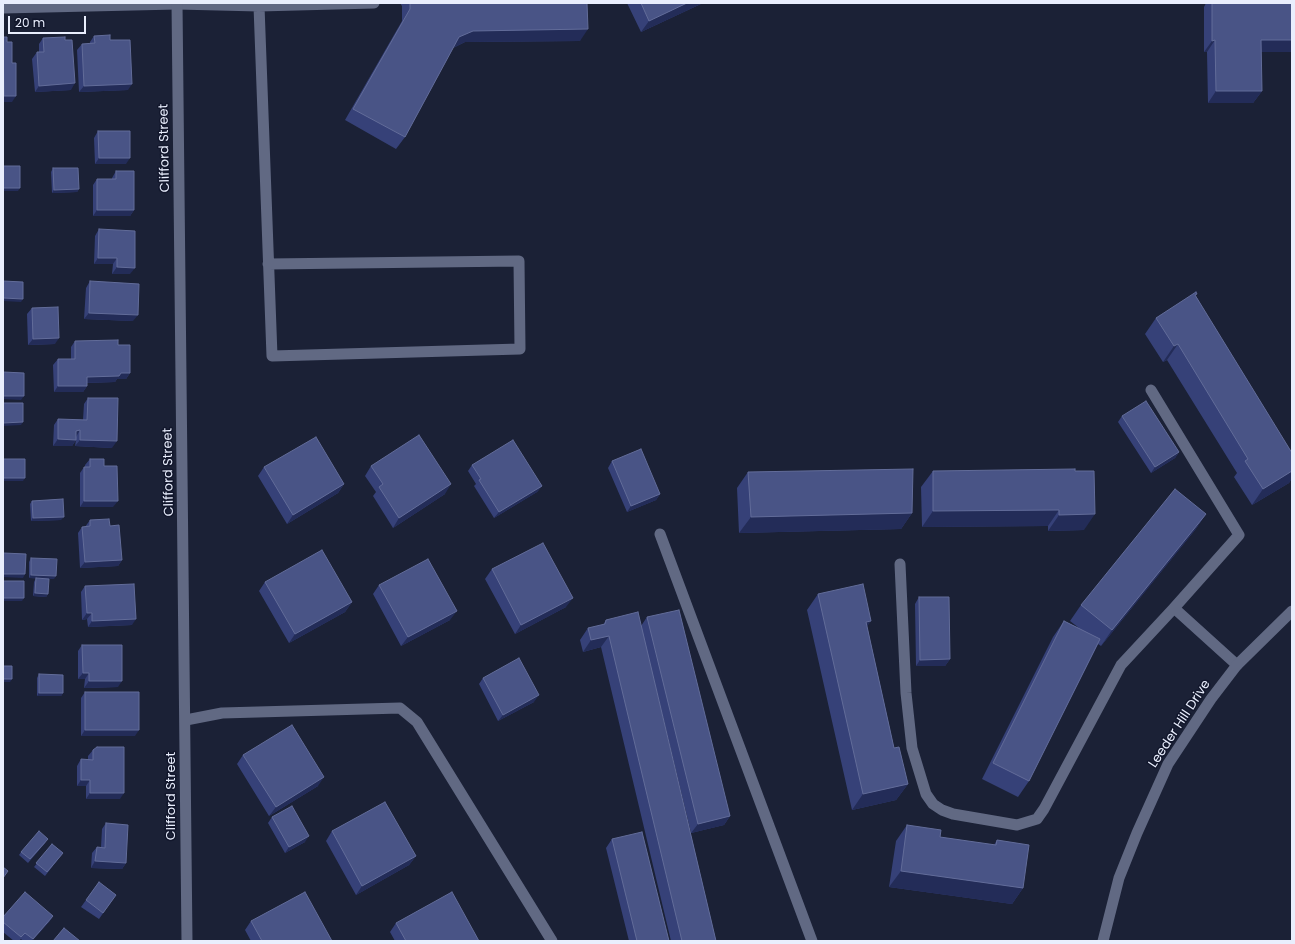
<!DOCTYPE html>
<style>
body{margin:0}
#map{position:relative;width:1295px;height:944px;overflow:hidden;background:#1b2136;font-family:Poppins,sans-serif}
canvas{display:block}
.frame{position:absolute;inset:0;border:4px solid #e9eefd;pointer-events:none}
.scale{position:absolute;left:8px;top:16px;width:78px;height:18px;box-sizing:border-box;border:2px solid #e9eefd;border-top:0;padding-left:5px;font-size:12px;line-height:14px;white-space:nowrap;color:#e9eefd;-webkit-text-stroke:3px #12172c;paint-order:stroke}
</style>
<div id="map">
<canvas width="1295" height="944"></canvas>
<div class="frame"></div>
<div class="scale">20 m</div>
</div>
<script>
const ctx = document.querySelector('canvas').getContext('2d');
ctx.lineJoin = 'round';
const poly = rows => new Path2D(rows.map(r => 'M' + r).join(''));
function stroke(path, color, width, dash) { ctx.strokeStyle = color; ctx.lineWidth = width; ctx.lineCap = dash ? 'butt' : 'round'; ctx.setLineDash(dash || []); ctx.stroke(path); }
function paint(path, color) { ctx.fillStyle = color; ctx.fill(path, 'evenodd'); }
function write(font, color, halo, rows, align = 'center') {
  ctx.font = font + ' Poppins,sans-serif'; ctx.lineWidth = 3; ctx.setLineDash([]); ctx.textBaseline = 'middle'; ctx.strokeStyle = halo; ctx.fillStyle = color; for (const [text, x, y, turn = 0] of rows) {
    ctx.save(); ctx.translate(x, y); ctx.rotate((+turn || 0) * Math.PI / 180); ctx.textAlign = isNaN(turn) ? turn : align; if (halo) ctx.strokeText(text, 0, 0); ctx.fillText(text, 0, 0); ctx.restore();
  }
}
stroke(poly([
 [177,4,259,6,272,356,520,349,519,261,268,264],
 [259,6,374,3],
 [1151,390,1239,535,1174,608],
 [660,534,812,941],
 [900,564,906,693,912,748,926,794,933,804,942,810,953,814,1017,825,1037,819,1044,809,1121,665,1174,608,1237,665],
 [186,720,222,713,400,708,417,722,552,941]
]), '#616983', 11);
stroke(poly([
 [3,8,177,4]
]), '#616983', 11);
stroke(poly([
 [177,3,187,941],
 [1103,941,1119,878,1137,833,1168,764,1211,699,1237,665,1292,611]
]), '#616983', 11);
paint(poly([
 [400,3,587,3,580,41,465,42,453,48,405,137,396,149,345,120,402,21,402,6],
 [627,3,703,3,641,32],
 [1206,3,1292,3,1261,52,1262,91,1253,103,1208,103,1207,52,1204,52,1204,7],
 [94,36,110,40,128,90,79,92,77,50,82,44,90,44,90,42],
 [43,38,71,90,35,92,32,59,37,52,39,52,39,44],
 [98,131,126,164,95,164,94,138],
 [53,168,79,189,77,192,52,193,51,172],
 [116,171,134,210,130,216,93,216,93,185,97,179,112,179,112,178],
 [99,229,130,274,112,274,113,264,94,264,95,236],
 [90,281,133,321,84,319,86,288],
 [1196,296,1292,471,1292,478,1289,483,1252,505,1234,477,1237,473,1167,360,1163,362,1145,334,1156,318],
 [32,308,55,344,28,345,27,314],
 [75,341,118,345,130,373,126,379,117,379,115,382,87,383,87,386,83,392,54,392,53,365,58,359,71,359,71,347],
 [88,398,112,448,75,446,76,440,72,446,53,446,54,425,58,419,83,420,84,404],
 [1122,416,1179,452,1175,458,1151,473,1118,422],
 [90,459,104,466,113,507,80,507,80,473,84,467,85,467,85,465],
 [612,461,660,494,656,500,627,512,608,468],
 [472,465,542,486,537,492,494,518,474,486,476,484,468,471],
 [371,466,445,494,393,528,373,496,376,492,365,476],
 [264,467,344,484,338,493,287,524,258,476],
 [933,471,1075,471,1084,530,1048,531,1048,526,922,527,921,487],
 [748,472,912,513,901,529,739,533,737,488],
 [32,501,61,520,31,521,30,504],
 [1206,514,1195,530,1101,646,1098,644,1029,781,1018,797,982,779,1053,637,1064,621,1079,628,1070,621,1081,605],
 [90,520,110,526,122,560,118,566,80,568,78,533,82,527,85,527],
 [31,558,54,579,29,578,29,562],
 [492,569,566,607,515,634,485,579],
 [36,578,48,594,46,597,33,596,34,582],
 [265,582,352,602,345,612,289,643,259,591],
 [379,585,450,620,401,646,373,594],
 [85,586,132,625,88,627,87,619,82,620,81,592],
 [818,594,867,626,894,748,908,784,896,800,852,810,807,610],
 [919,597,950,659,945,666,916,666,915,604],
 [647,617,730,816,724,825,691,833,652,671,716,941,671,941,601,647,583,652,580,640,588,628,603,625,606,620,641,626],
 [82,645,118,687,84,688,85,679,78,679,78,651],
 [39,674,63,693,61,696,37,696,37,678],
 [483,678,534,702,498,721,479,684],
 [85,692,135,736,81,736,81,698],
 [93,750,120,799,86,799,86,786,77,786,77,766,81,759,88,760,88,756],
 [243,755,318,786,269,816,237,764],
 [272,817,305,842,285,853,268,823],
 [106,823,126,863,122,869,91,868,92,853,97,847,101,847,102,829],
 [907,825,940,837,994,845,997,840,1023,888,1012,904,889,887,896,841],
 [332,831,416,856,409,865,356,895,326,841],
 [612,839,669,941,629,941,606,848],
 [46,842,28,863,19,855,21,852],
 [52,844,63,853,45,876,34,867],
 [99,882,116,895,99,919,81,907],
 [53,916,49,922,32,941,23,941,21,939,19,941,14,941,3,932,3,917],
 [251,921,332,941,251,941,245,930],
 [396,923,479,941,395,941,390,932]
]), '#364178');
paint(poly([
 [687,3,703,3,641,32,649,21],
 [588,29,580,41,465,42,451,49,459,37,473,31],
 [1215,40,1207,52,1204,52,1212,41],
 [1261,40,1292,40,1292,52,1253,52],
 [75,83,71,90,35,92,39,86],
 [132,84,128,90,79,92,84,86],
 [1216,91,1262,91,1253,103,1208,103],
 [3,96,16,96,12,102,3,102],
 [99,158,130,158,126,164,95,164],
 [3,188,20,188,18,191,3,191],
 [79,189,77,192,52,193,54,190],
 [97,210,134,210,130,216,93,216],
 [98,258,117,258,113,264,94,264],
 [117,267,135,268,130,274,112,274],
 [3,298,23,299,21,302,3,301],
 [89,313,138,315,133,321,84,319],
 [59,338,55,344,28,345,33,339],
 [1178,344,1167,360,1163,362,1174,346],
 [121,373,130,373,126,379,117,379,115,382,82,383,87,377],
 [58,386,87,386,83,392,54,392],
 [3,396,24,396,21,400,3,399],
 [23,422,21,425,3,426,3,423],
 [80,430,76,437,76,431],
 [58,439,76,440,72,446,53,446],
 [80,440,117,441,112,448,75,446],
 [1179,452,1175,458,1151,473,1155,467],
 [1292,471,1292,478,1289,483,1252,505,1263,489],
 [3,478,25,478,23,481,3,481],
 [344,484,338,493,287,524,293,515],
 [451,484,445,494,393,528,399,518],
 [542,486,537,492,494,518,499,512],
 [660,494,656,500,627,512,631,506],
 [84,501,118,501,113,507,80,507],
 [1059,510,1048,526,922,527,933,511],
 [912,513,901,529,739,533,751,517],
 [1095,514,1084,530,1048,531,1059,515],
 [1206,514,1195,530,1101,646,1112,630],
 [64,517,61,520,31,521,33,518],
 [122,560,118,566,80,568,85,562],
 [3,574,25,574,23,578,3,577],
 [31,575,56,576,54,579,29,578],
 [35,593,48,594,46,597,33,596],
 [3,598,24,598,22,601,3,601],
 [573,598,566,607,515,634,521,625],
 [352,602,345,612,289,643,295,634],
 [457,611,450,620,401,646,408,637],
 [87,613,92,613,87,619,82,620],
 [136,619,132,625,88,627,92,621],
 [871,621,860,637,866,622],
 [609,636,601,647,583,652,591,640],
 [950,659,945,666,916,666,920,660],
 [83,673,89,673,85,679,78,679],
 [3,679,12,679,10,682,3,682],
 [89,681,122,681,118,687,84,688],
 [39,693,63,693,61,696,37,696],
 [539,695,534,702,498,721,503,715],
 [85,730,139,730,135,736,81,736],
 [324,777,318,786,269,816,276,807],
 [81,780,90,780,86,786,77,786],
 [908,784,896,800,852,810,863,794],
 [90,793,124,793,120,799,86,799],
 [730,816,724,825,691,833,698,824],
 [309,836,305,842,285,853,289,847],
 [416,856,409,865,356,895,362,886],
 [95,861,126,863,122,869,91,868],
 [901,871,1023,888,1012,904,889,887],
 [53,916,49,922,32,941,31,941]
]), '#232c58');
const building = poly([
 [410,3,587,3,588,29,473,31,459,37,405,137,353,109,410,9,410,3],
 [641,3,687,3,649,21,641,3],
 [1212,3,1292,3,1292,40,1261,40,1262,91,1216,91,1215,40,1212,41,1212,3],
 [110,35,110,40,130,40,132,84,84,86,82,44,95,43,94,36,110,35],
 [3,37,7,37,7,42,12,42,12,63,16,63,16,96,4,96,3,37],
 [65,37,65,40,72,40,75,83,39,86,37,52,44,52,43,38,65,37],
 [98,131,130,131,130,158,99,158,98,131],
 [3,166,20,166,20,188,3,188,3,166],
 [53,168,78,168,79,189,54,190,53,168],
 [116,171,134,171,134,210,97,210,97,179,116,179,116,171],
 [99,229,135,231,135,268,117,267,117,258,98,258,99,229],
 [3,281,23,282,23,299,3,298,3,281],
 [90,281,139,284,138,315,89,313,90,281],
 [1196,292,1197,294,1195,295,1292,453,1292,471,1263,489,1245,461,1248,459,1178,344,1174,346,1156,318,1196,292],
 [58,307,59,338,33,339,32,308,58,307],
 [118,340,118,345,130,345,130,373,121,373,119,376,87,377,87,386,58,386,58,359,75,359,75,341,118,340],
 [3,372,24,373,24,396,3,396,3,372],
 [88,398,118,398,117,441,80,440,80,430,76,431,76,440,58,439,58,419,87,420,88,398],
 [1146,401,1179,452,1155,467,1122,416,1146,401],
 [3,403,23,403,23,422,3,423,3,403],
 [419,435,451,484,399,518,379,487,383,484,371,466,419,435],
 [316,437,344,484,293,515,264,467,316,437],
 [513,440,542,486,499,512,479,480,481,479,472,465,513,440],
 [641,449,660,494,631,506,612,461,641,449],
 [3,459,25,459,25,478,3,478,3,459],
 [90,459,104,459,104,466,117,466,118,501,84,501,84,467,90,467,90,459],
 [913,469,912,513,751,517,748,472,913,469],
 [1075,469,1075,471,1094,471,1095,514,1059,515,1059,510,933,511,933,471,1075,469],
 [1175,489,1206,514,1112,630,1081,605,1175,489],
 [63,499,64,517,33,518,32,501,63,499],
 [109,519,110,526,119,525,122,560,85,562,82,527,90,526,90,520,109,519],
 [543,543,573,598,521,625,492,569,543,543],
 [322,550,352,602,295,634,265,582,322,550],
 [3,553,26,554,25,574,3,574,3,553],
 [31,558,57,559,56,576,31,575,31,558],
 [428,559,457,611,408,637,379,585,428,559],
 [36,578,49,579,48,594,35,593,36,578],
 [3,581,24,581,24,598,3,598,3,581],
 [134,584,136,619,92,621,92,613,87,613,85,586,134,584],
 [863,584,871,621,866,622,894,748,899,747,908,784,863,794,818,594,863,584],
 [919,597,949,597,950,659,920,660,919,597],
 [679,610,730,816,698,824,647,617,679,610],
 [638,612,716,941,682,941,609,636,591,640,588,628,605,624,606,620,638,612],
 [1064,621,1100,639,1029,781,993,763,1064,621],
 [82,645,122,645,122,681,89,681,89,673,83,673,82,645],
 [519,658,539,695,503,715,483,678,519,658],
 [3,666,12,666,12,679,3,679,3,666],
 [39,674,63,675,63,693,39,693,39,674],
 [85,692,139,692,139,730,85,730,85,692],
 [292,725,324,777,276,807,243,755,292,725],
 [97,747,124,747,124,793,90,793,90,780,81,780,81,759,93,760,93,750,97,747],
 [385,802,416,856,362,886,332,831,385,802],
 [292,806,309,836,289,847,272,817,292,806],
 [106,823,128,825,126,863,95,861,97,847,105,848,106,823],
 [907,825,941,830,940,837,996,845,997,840,1029,845,1023,888,901,871,907,825],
 [39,831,48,839,30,859,21,852,39,831],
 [642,832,669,941,637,941,612,839,642,832],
 [52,844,63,853,47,872,36,863,52,844],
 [3,867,8,871,3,878,3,867],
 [99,882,116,895,103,913,86,900,99,882],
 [25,892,53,916,33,939,25,933,21,937,3,922,3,917,25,892],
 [305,892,332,941,262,941,251,921,305,892],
 [452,892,479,941,406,941,396,923,452,892],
 [64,928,80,941,53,941,64,928]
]);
paint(building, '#495486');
stroke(building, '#626c99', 1);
write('13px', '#e9eefd', '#12172c', [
 ["Clifford Street",165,148,-91],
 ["Clifford Street",169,472,-91],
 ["Leeder Hill Drive",1180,724,-57],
 ["Clifford Street",172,796,-90]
]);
</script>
